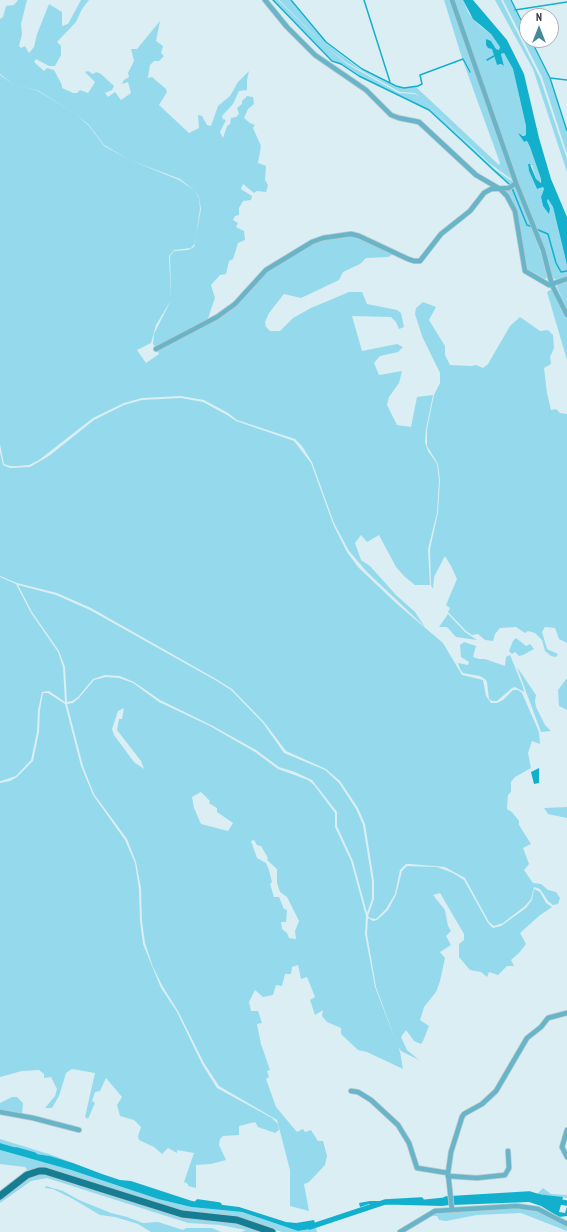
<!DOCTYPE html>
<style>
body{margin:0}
#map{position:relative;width:567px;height:1232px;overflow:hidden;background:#dbeef3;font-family:"PT Sans Narrow",sans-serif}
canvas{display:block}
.north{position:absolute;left:519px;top:8px;width:40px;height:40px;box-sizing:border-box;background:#fff;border:1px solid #adafb0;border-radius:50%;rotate:0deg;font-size:11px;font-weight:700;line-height:16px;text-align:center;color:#31383a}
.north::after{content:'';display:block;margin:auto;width:14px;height:18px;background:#468999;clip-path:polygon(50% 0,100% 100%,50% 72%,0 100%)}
</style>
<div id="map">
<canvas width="567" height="1232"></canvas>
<div class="north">N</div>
</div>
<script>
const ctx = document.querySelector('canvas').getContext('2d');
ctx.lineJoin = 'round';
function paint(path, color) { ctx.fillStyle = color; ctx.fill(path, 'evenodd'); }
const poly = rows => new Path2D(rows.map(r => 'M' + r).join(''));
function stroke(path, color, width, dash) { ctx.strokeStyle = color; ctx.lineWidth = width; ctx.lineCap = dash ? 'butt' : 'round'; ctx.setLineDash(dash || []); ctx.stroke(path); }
paint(poly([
 [18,0,27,0,21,24,22,34,19,46,21,48,25,46,29,53,34,47,37,34,49,4,62,12,62,26,68,24,81,0,89,0,82,9,76,22,57,42,61,46,61,55,55,66,49,66,36,59,34,62,44,71,47,68,54,70,62,85,62,88,73,93,77,93,80,90,88,93,92,87,95,82,85,72,88,71,93,74,96,72,101,74,114,86,112,90,105,93,108,97,115,92,121,100,131,93,128,82,122,84,124,80,129,77,128,73,134,61,131,49,137,49,160,21,156,41,163,46,161,53,164,56,159,61,154,61,150,65,148,77,147,78,152,77,166,89,167,92,159,105,189,133,199,128,198,115,202,116,207,125,211,126,218,106,230,96,238,82,249,71,247,80,247,90,239,91,233,104,222,116,223,119,226,120,220,132,223,138,227,126,230,124,231,118,236,117,239,114,237,108,242,104,242,101,247,96,253,97,254,104,248,109,244,118,250,123,255,125,253,128,261,146,258,163,266,166,265,180,268,185,266,192,257,191,254,193,243,184,241,189,252,196,251,200,243,201,239,208,239,215,235,216,233,220,238,223,236,227,244,231,245,240,238,243,233,259,229,261,226,274,220,275,211,285,215,298,207,321,156,348,153,344,154,334,171,300,170,256,174,251,188,250,194,247,201,209,199,197,194,190,180,179,130,160,104,145,89,125,76,114,37,90,14,85,0,74,0,19,3,17,6,6,14,5],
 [273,0,278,0,327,48,347,64,399,93,415,94,420,97,494,169,515,183,511,186,494,172,429,110,359,76,341,64,332,60],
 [279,0,290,0,326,43,361,70,396,87,416,87,499,165,500,163,463,61,469,72,471,72,462,58,444,0,450,0,514,181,489,163,420,97,415,93,400,92,347,63,327,48],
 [454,0,463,0,469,14,480,26,491,34,500,47,499,50,496,49,491,41,497,65,501,64,504,66,501,54,504,53,513,69,526,126,526,135,520,135,524,142,527,141,530,147,541,179,540,183,536,179,532,165,528,165,529,171,537,189,543,187,544,189,541,197,543,206,550,212,547,201,548,199,553,207,567,265,567,277,556,280,553,278,518,183],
 [495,0,501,0,540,78,567,159,567,172,533,69],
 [503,0,510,0,527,34,527,40,530,40,549,78,567,133,567,154,542,77],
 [0,75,14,85,36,90,76,114,89,126,104,146,130,160,179,180,194,190,199,198,200,209,195,243,191,248,174,250,169,256,171,300,156,325,151,343,137,350,146,363,159,354,157,350,218,318,267,271,296,252,323,239,353,235,395,253,388,257,366,258,360,264,343,272,339,280,301,298,284,294,269,313,265,322,266,327,270,331,280,331,293,318,311,308,349,292,362,292,367,304,397,310,401,313,404,327,399,329,396,322,391,317,352,316,362,351,397,344,403,347,398,352,380,356,374,363,379,375,402,371,399,383,389,397,387,405,397,425,411,427,417,397,433,395,426,429,425,442,428,451,437,464,439,480,437,513,428,549,430,585,415,585,405,577,396,567,379,535,367,542,361,535,355,543,361,560,370,566,396,595,415,612,425,627,367,572,349,551,334,523,312,462,302,446,295,439,237,420,228,413,204,400,181,396,142,398,124,403,93,418,39,460,29,465,19,466,10,466,4,464,0,444],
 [517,185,546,268,547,278,545,279,527,269,526,267,516,209,511,198,503,190],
 [567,281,567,310,557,287,558,284],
 [552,289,567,319,567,360,547,292],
 [423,302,436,307,429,320,445,346,445,355,450,365,472,366,476,365,483,368,488,364,510,326,520,317,540,331,548,330,553,335,554,348,550,357,551,364,544,368,547,393,551,410,556,409,560,413,567,414,567,643,559,639,555,628,545,627,542,632,547,649,558,654,556,657,551,656,545,651,542,640,535,633,528,631,525,633,516,627,500,628,495,634,493,641,485,640,478,634,472,635,466,631,448,612,450,608,446,605,457,579,451,566,445,556,434,577,433,589,431,585,430,549,438,513,440,480,438,464,427,446,427,429,434,395,440,383,440,373,422,336,415,314,416,308],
 [181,398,203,402,227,415,236,421,294,441,311,463,333,524,347,552,358,567,397,604,443,643,462,675,483,680,486,696,491,703,497,703,503,700,513,690,518,690,522,693,539,732,540,744,532,741,528,753,531,768,515,777,511,782,511,792,508,795,507,809,512,812,519,821,519,825,531,844,523,848,529,864,524,870,533,883,541,884,548,890,556,892,560,898,558,904,553,905,548,901,540,889,534,887,531,899,525,906,503,923,494,926,489,922,465,878,445,867,410,864,406,864,400,870,395,894,386,909,376,919,370,918,368,916,374,899,374,881,365,824,358,808,340,781,326,769,286,751,264,722,232,689,216,679,91,608,57,593,17,583,0,576,0,452,3,465,10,468,30,467,49,456,94,420,124,405,142,400],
 [0,577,16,584,31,613,58,652,63,667,65,702,49,691,42,692,38,710,37,732,31,760,16,776,1,781,0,781],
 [18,585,56,595,90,610,215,680,231,690,263,723,284,753,325,770,339,783,356,809,363,825,372,881,372,899,367,913,353,861,337,826,337,812,312,780,295,772,279,767,256,750,211,725,160,700,134,682,120,676,105,675,93,679,78,697,72,701,67,702,65,667,59,651,32,612],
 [448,614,465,632,477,640,456,637,447,627,439,627],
 [516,638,526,646,530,644,534,649,523,655,519,656,515,652,512,654,509,651,513,641],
 [464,642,476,646,473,657,479,659,485,659,505,666,506,657,510,655,523,687,524,692,515,687,512,688,497,701,492,701,489,699,487,682,485,679,480,676,463,673,460,669,458,663,468,665,469,662,461,657,460,645],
 [517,667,536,695,535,701,536,707,545,725,551,731,541,732],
 [106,677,119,678,133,683,159,702,210,726,255,752,278,769,308,780,314,785,335,813,335,827,351,861,366,916,365,934,375,987,400,1052,403,1069,367,1052,358,1050,341,1034,341,1028,327,1022,322,1016,323,1010,315,1015,310,1000,315,997,307,977,301,979,298,965,292,967,291,974,285,974,282,986,276,985,273,995,263,997,255,990,249,1002,251,1011,258,1011,262,1023,257,1024,261,1044,270,1070,267,1071,269,1077,266,1079,276,1107,297,1132,303,1129,305,1132,311,1130,318,1141,323,1141,327,1156,325,1165,309,1182,304,1184,309,1211,290,1206,290,1170,277,1120,219,1086,204,1063,178,1011,163,987,153,967,145,943,142,921,141,888,136,862,127,839,94,794,83,766,67,704,73,703,79,698,94,680],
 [124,708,122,719,119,719,117,730,141,761,144,769,134,762,114,735,112,729,118,711],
 [201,792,210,801,209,803,217,808,217,812,233,823,228,831,201,824,194,808,192,797],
 [254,840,257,845,261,846,268,858,267,860,277,869,277,883,280,892,287,897,299,921,295,931,296,939,289,938,287,933,282,929,281,922,286,922,287,910,284,909,279,897,274,897,270,884,272,882,269,870,266,863,257,858,251,841],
 [567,678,567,710,559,706,558,690],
 [43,693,48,693,65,704,81,766,93,795,125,840,135,863,139,889,140,921,143,944,161,988,177,1012,202,1064,217,1088,272,1118,278,1124,279,1130,275,1133,258,1127,255,1122,239,1126,239,1135,223,1136,220,1139,219,1145,226,1160,211,1164,196,1165,196,1188,188,1186,188,1184,184,1182,194,1153,177,1150,177,1153,168,1148,162,1154,154,1147,139,1140,138,1136,141,1127,134,1120,120,1116,117,1105,122,1097,106,1078,100,1091,95,1092,92,1101,95,1103,88,1119,85,1117,95,1073,72,1069,66,1073,59,1096,52,1108,45,1108,55,1096,57,1089,51,1077,44,1078,44,1074,39,1070,22,1071,0,1077,0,783,10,781,17,777,33,761,39,732,40,710],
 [567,807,567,818,548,814,544,808],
 [407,866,437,867,453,873,464,880,488,923,493,928,501,926,526,908,532,900,534,889,540,892,546,903,552,907,539,916,520,933,526,944,519,953,511,960,514,966,507,966,498,975,489,972,487,977,481,972,470,970,459,957,459,944,464,940,464,934,440,893,433,895,445,910,448,926,451,931,446,936,451,945,440,952,445,958,440,981,436,992,424,1007,422,1014,420,1020,429,1026,423,1041,421,1044,414,1041,406,1030,401,1037,407,1050,419,1060,401,1051,398,1047,376,987,367,934,368,918,373,921,377,920,388,910,396,895,402,871],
 [12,1097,17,1097,23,1103,22,1114,0,1110,0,1103],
 [0,1139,55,1156,73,1163,50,1156,23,1152,17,1148,0,1143],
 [0,1150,71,1170,158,1199,191,1207,242,1212,298,1231,310,1229,316,1226,317,1232,282,1232,266,1227,198,1215,40,1169,0,1194,0,1192,28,1171,25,1167,0,1164],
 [38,1174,51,1176,181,1217,230,1222,261,1232,241,1232,246,1230,220,1225,188,1223,47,1178,31,1181,0,1203,0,1200,27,1178],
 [46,1186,63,1191,79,1200,111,1213,127,1217,143,1223,158,1222,183,1230,186,1228,212,1228,221,1232,151,1232,138,1224,115,1217,100,1215,73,1199,53,1189,45,1188],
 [543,1188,551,1194,567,1195,567,1198,537,1194],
 [518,1207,532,1208,567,1225,567,1231,521,1213,477,1215,446,1221,439,1220,437,1216,428,1216,438,1212]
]), '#95daec');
paint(poly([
 [463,0,473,0,507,40,524,74,539,138,551,179,567,217,567,265,553,207,548,199,547,201,550,209,549,214,543,206,541,197,544,189,543,187,537,189,529,171,528,164,530,164,536,179,541,183,541,179,530,147,527,141,524,142,518,133,523,136,526,135,526,126,513,69,504,53,501,54,504,66,501,64,497,65,492,49,488,48,486,45,486,39,491,41,496,49,499,50,500,47,491,34,473,19],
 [539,768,539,783,534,784,531,772],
 [0,1143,17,1148,23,1152,50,1156,73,1163,102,1174,120,1180,131,1181,192,1201,239,1207,286,1222,296,1223,314,1220,316,1226,310,1229,298,1231,242,1212,191,1207,158,1199,71,1170,0,1150],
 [537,1194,563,1197,559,1212,565,1213,567,1207,567,1216,559,1217,541,1206,529,1202,453,1205,452,1199],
 [449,1197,450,1205,442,1206,369,1204,360,1207,359,1203,370,1201,410,1201]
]), '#13b0ce');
stroke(poly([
 [273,0,332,61,341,64,359,76,429,110,510,185],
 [291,0,326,42,362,69,396,86,404,88,418,86,422,84,420,75,463,59,470,72],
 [364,0,390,82],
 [511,0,527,32],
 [515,10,567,2],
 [531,40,550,78,567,131],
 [487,60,494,56],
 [550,78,567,80],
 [512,188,527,225,533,227],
 [536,229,548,234,556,263,561,272,567,271]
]), '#13b0ce', 1.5);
stroke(poly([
 [16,1150,34,1155],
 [446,1199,529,1194,539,1197],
 [555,1201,567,1203],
 [198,1202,219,1205],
 [310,1227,385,1202,421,1200]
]), '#13b0ce', 5.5);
const minor = poly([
 [265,0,287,27,315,55,366,90,391,115,399,118,419,122,476,175,500,189,507,196,515,211,525,271,549,285,567,279],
 [452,0,516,183,543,250,552,285,567,315],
 [156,349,217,317,235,304,266,270,312,242,323,238,351,234,359,236,408,259,414,261,420,261,441,234,470,211,484,193,491,189,509,188,516,183],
 [351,1091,358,1092,371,1100,398,1125,409,1143,417,1168,448,1173],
 [0,1112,33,1118,79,1130],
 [567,1130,562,1147,567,1157],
 [448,1176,477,1178,505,1175,509,1168,508,1151],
 [452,1210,448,1173,451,1152,462,1117,464,1114,482,1104,496,1091,527,1038,541,1027,548,1018,567,1013],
 [400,1232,435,1211,517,1206,538,1209,567,1224]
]);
const primary = poly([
 [0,1196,27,1175,39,1171,45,1171,182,1214,237,1220,272,1232]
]);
stroke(minor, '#b9cace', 6);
stroke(primary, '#b9cace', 9);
stroke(minor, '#68b5c9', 4.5);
stroke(primary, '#157e94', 7);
</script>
